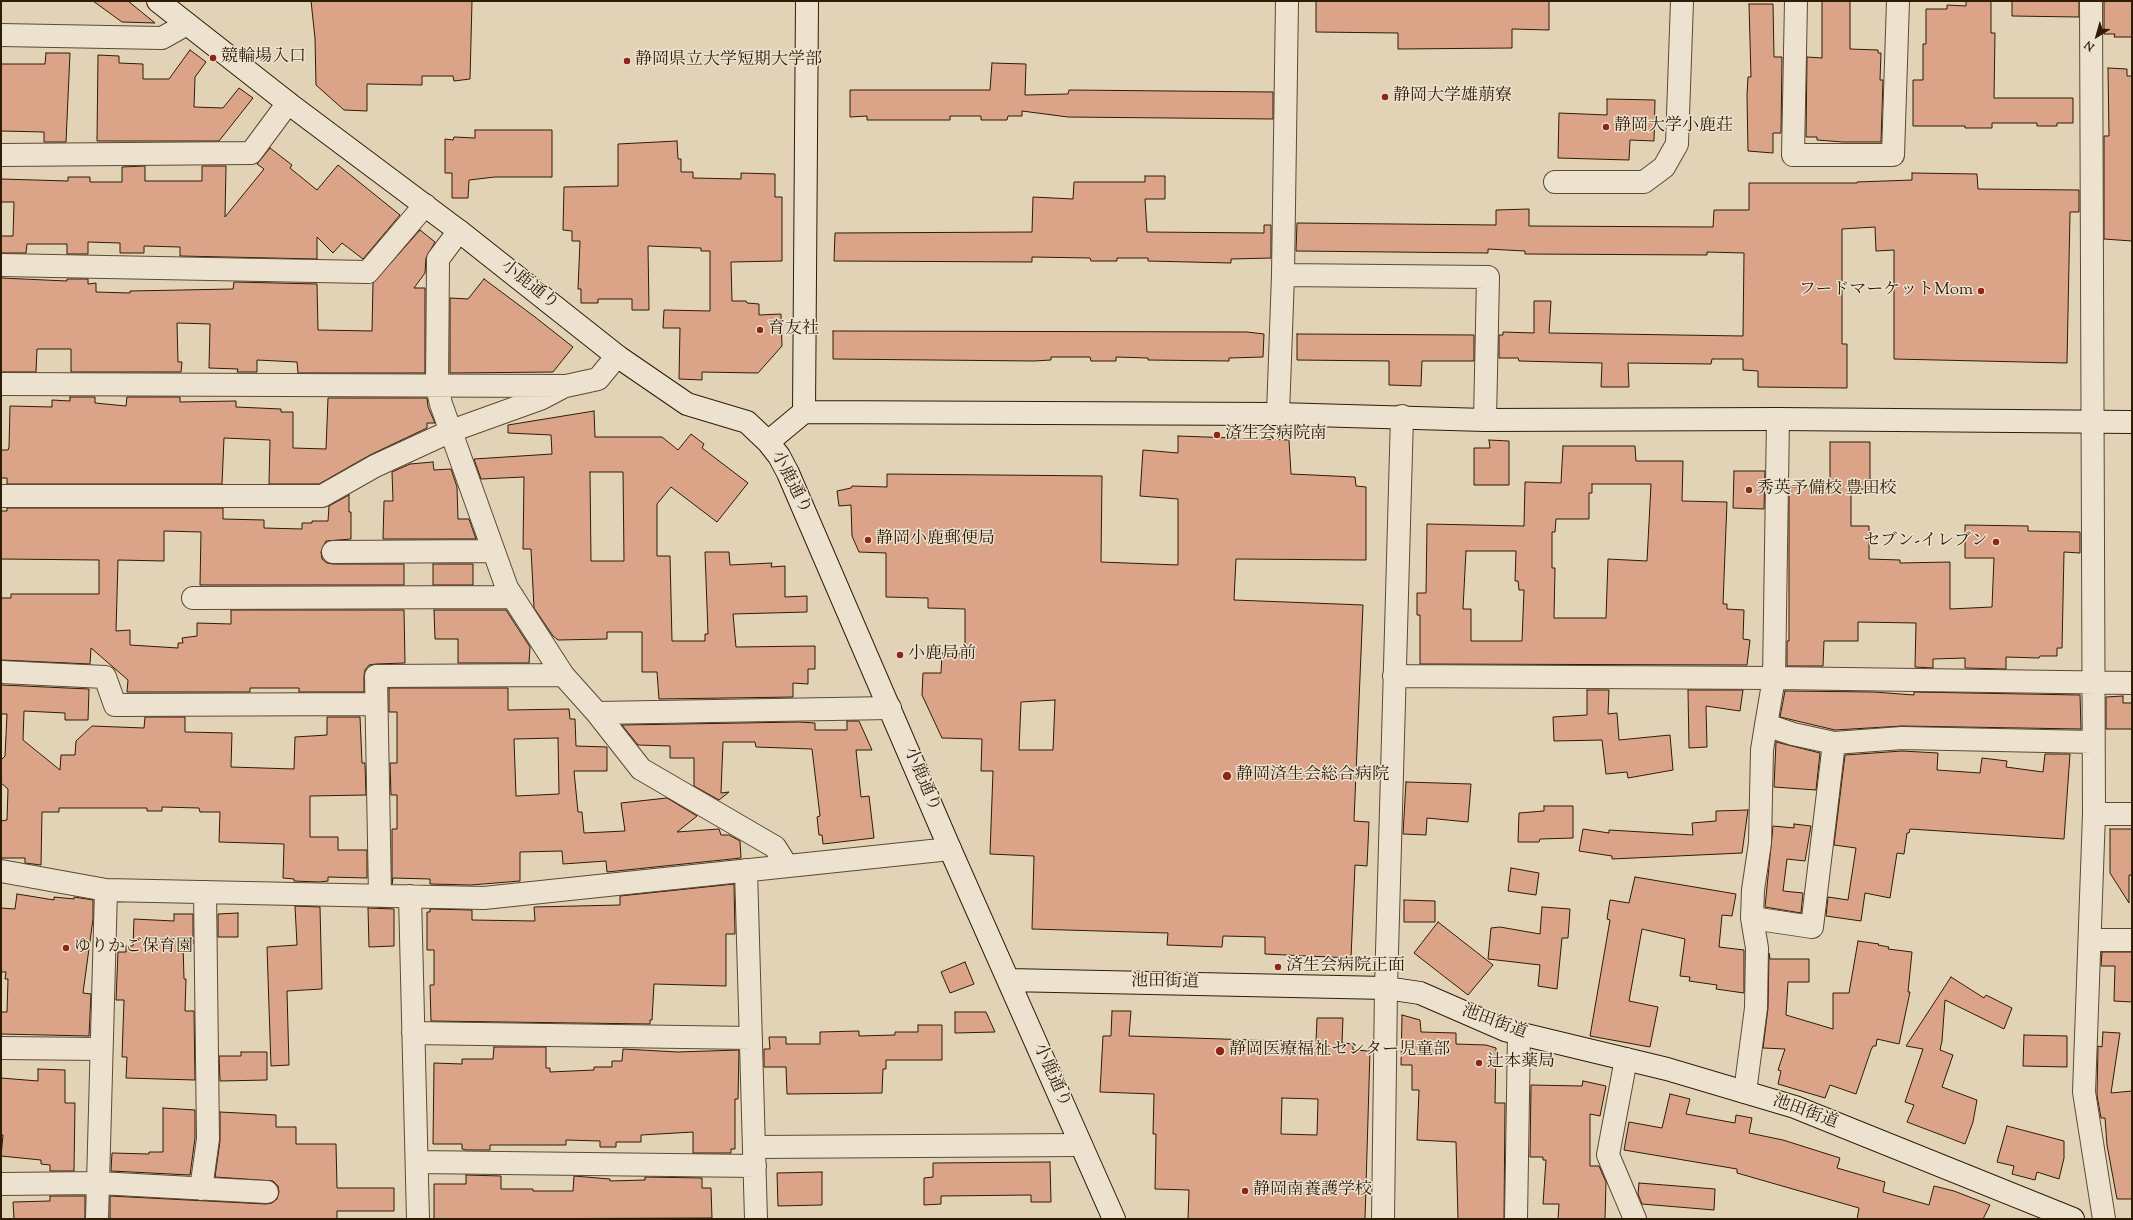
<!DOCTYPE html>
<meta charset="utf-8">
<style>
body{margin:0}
#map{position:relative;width:2133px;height:1220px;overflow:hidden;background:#e3d3b6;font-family:"Sorts Mill Goudy",serif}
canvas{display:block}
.frame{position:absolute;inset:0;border:2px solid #2f1c05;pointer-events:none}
.north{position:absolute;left:2077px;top:16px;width:40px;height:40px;-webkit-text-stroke:3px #ede2d0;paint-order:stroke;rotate:217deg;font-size:11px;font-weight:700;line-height:16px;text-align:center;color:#2f1c05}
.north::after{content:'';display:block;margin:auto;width:14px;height:18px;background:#2f1c05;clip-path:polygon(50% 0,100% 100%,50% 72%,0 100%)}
</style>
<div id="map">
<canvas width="2133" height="1220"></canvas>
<div class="frame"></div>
<div class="north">N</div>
</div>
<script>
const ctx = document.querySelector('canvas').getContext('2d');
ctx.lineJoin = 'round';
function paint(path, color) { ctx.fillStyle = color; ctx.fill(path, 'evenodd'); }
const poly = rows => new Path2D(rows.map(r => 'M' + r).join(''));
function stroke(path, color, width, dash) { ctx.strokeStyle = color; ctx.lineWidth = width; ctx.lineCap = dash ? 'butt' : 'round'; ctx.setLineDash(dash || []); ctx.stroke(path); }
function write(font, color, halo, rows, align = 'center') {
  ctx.font = font + ' "Sorts Mill Goudy","Noto Serif JP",serif'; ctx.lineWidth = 3; ctx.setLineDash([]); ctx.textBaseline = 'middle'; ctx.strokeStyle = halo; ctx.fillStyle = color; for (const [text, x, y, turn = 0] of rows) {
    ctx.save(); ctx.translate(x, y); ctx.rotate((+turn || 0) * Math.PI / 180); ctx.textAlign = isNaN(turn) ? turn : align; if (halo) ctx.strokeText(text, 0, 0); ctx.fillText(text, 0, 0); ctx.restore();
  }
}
const building = poly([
 [93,1,128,1,155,23,122,22,93,1],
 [311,1,472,1,470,79,454,81,453,76,422,76,422,85,367,84,367,111,344,110,316,85,315,38,311,1],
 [1316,1,1549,1,1549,30,1512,29,1512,48,1398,49,1398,33,1316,32,1316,1],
 [1822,1,1850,1,1850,49,1878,50,1878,53,1881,53,1880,80,1883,80,1881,142,1843,142,1817,140,1817,137,1806,137,1807,57,1822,58,1822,1],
 [1966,1,1991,1,1991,33,1995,33,1994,98,2073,98,2073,123,2057,123,2057,126,2037,126,2037,123,1992,123,1992,128,1965,128,1965,126,1913,126,1913,80,1923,80,1923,44,1926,44,1926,9,1947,9,1947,5,1966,6,1966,1],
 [2012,1,2079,1,2079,17,2012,16,2012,1],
 [2104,1,2132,1,2132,37,2114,37,2115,34,2104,34,2104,1],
 [1749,4,1773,4,1774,57,1782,57,1781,133,1773,133,1773,153,1748,151,1747,95,1748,77,1751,77,1749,4],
 [190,50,206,62,195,77,194,107,223,108,239,88,253,98,219,141,97,141,98,55,119,56,119,63,143,64,143,79,169,79,190,50],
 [46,53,70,53,66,142,44,142,44,132,1,131,1,64,45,64,46,53],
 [992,63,1026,64,1025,95,1068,94,1069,90,1273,92,1273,119,1068,117,1022,111,1022,116,1008,116,1007,120,981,120,981,116,950,116,950,120,867,120,867,116,850,117,850,90,990,90,992,63],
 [2108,68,2127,69,2127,76,2132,76,2132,241,2104,239,2104,136,2109,136,2108,68],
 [1607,99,1655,100,1654,141,1630,140,1629,160,1558,158,1559,113,1607,115,1607,99],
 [475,130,552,130,552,177,495,177,469,180,468,198,452,198,452,173,445,173,445,139,453,140,454,137,475,138,475,130],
 [677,141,678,159,681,159,681,172,693,172,693,178,741,179,741,173,775,174,775,197,782,197,782,261,731,262,732,301,746,301,747,303,759,304,759,315,781,314,782,346,758,373,702,372,702,380,679,379,680,328,663,328,664,310,710,311,710,251,701,251,701,248,648,246,649,310,632,310,632,299,598,299,598,303,581,303,581,289,578,289,580,241,572,241,572,231,563,230,564,187,618,186,618,144,677,141],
 [270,148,292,165,290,168,317,190,338,165,400,215,363,259,342,243,333,253,317,237,317,259,180,256,180,247,144,246,144,253,120,253,120,243,88,242,88,254,67,254,67,244,27,244,26,253,1,253,1,236,13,236,14,202,1,202,1,179,68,181,68,177,90,177,90,182,122,182,122,167,145,166,145,181,202,181,202,166,226,166,225,217,264,169,257,164,270,148],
 [1912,173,1977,174,1978,189,2079,190,2079,212,2070,212,2067,363,1894,359,1894,250,1876,251,1875,227,1842,229,1842,344,1847,344,1847,388,1758,387,1758,371,1743,370,1743,359,1712,359,1711,364,1628,363,1629,387,1601,387,1602,363,1519,361,1518,358,1499,358,1499,335,1503,335,1503,332,1534,333,1534,301,1551,301,1549,333,1743,336,1744,253,1707,252,1707,255,1525,254,1525,251,1488,249,1488,253,1296,251,1297,223,1496,225,1496,210,1529,209,1529,226,1713,227,1714,210,1749,210,1749,183,1857,183,1857,182,1912,180,1912,173],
 [1145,176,1165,176,1165,199,1145,199,1147,232,1264,233,1264,225,1271,225,1271,258,1231,259,1231,263,1148,261,1148,258,1117,258,1117,261,1091,261,1090,258,1032,257,1032,262,834,261,835,233,1032,232,1033,197,1073,199,1074,182,1145,182,1145,176],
 [420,230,435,242,426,258,425,273,414,288,425,288,425,373,298,373,297,362,257,360,257,372,237,372,238,369,209,368,210,324,177,323,178,362,182,362,181,372,71,372,71,349,37,349,36,372,1,372,1,278,67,281,67,279,88,279,88,284,96,283,96,292,130,293,130,291,233,289,234,282,317,284,318,330,372,331,373,283,420,230],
 [484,279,535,317,573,347,553,372,450,373,450,298,468,299,484,279],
 [833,331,1247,332,1264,334,1263,357,1229,358,1229,361,1148,360,1148,358,1116,357,1116,361,1091,361,1090,357,1051,357,1051,360,1034,361,833,359,833,331],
 [1297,334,1474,335,1474,361,1422,361,1421,386,1389,385,1389,361,1297,360,1297,334],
 [70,397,95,397,95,403,126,406,127,397,180,397,180,402,236,401,236,407,281,409,281,412,293,412,293,448,326,449,328,398,427,398,428,407,435,423,427,423,427,428,370,455,319,484,269,484,270,440,224,438,222,484,7,484,7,478,1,478,1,450,8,450,9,447,10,406,52,407,52,400,70,401,70,397],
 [594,411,595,437,662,437,678,450,691,434,704,444,702,448,748,483,717,522,671,487,657,504,657,556,670,556,672,641,705,641,705,634,708,634,705,552,729,552,730,565,772,563,771,567,785,566,785,597,807,596,807,612,733,614,736,647,815,646,815,669,808,669,808,684,793,683,793,697,659,699,657,672,642,672,642,632,607,632,607,639,558,640,553,636,534,608,531,549,523,549,524,477,481,479,474,459,552,454,551,435,508,433,508,425,594,411],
 [590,472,623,472,624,561,591,561,590,472],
 [1178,436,1289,440,1291,474,1355,477,1356,486,1366,487,1366,560,1236,559,1234,600,1363,605,1354,821,1369,822,1367,866,1355,865,1351,958,1265,954,1265,937,1223,936,1222,947,1167,945,1168,933,1032,929,1034,856,990,854,993,771,981,771,982,739,942,738,922,695,923,673,941,673,942,653,965,654,965,609,928,608,928,598,886,597,886,553,859,552,852,536,851,505,839,506,837,491,851,488,852,486,887,487,887,474,1102,476,1101,562,1178,565,1178,499,1140,496,1143,450,1178,453,1178,436],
 [1055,700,1053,750,1019,750,1021,702,1055,700],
 [1489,440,1509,441,1509,485,1474,485,1474,448,1490,448,1489,440],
 [1830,442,1870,442,1870,489,1851,489,1851,526,1869,526,1869,559,1900,560,1900,563,1950,562,1950,609,1992,607,1994,558,1965,558,1965,525,2028,526,2028,531,2080,532,2080,553,2064,552,2062,648,2057,648,2057,656,2040,656,2039,658,2006,657,2006,669,1965,668,1965,658,1933,659,1933,668,1915,667,1916,623,1858,622,1858,641,1824,641,1823,666,1787,666,1787,641,1789,641,1789,487,1830,487,1830,442],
 [1563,446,1635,446,1636,461,1683,461,1682,501,1727,502,1723,604,1727,604,1727,609,1744,610,1743,639,1750,640,1747,665,1420,664,1420,615,1417,615,1417,593,1426,593,1427,524,1524,526,1525,482,1561,483,1563,446],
 [1592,484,1651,484,1647,561,1608,559,1606,618,1554,618,1555,568,1552,568,1552,532,1555,532,1556,519,1589,519,1589,493,1592,493,1592,484],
 [1466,551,1516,551,1515,581,1518,581,1519,590,1524,590,1522,641,1471,641,1471,609,1463,609,1466,551],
 [433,462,434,470,451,469,457,487,458,519,469,519,476,539,383,539,384,501,393,501,392,472,410,464,433,462],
 [1734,471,1765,471,1764,509,1733,508,1734,471],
 [349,495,349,512,351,512,351,539,326,541,321,552,322,559,327,563,333,564,404,564,404,585,200,585,201,532,164,531,164,561,118,560,116,631,130,630,130,645,178,648,178,643,183,643,182,638,197,636,197,623,231,624,231,610,404,610,405,663,376,664,369,665,365,670,364,676,364,692,299,692,299,688,250,688,250,692,127,692,128,680,91,648,90,664,1,660,1,598,11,598,11,594,99,594,99,560,1,559,1,511,7,511,7,508,223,508,223,519,264,520,264,528,302,529,302,523,312,523,312,521,328,521,329,506,349,495],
 [433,564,473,564,473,585,433,585,433,564],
 [434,610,506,610,530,647,529,663,458,663,458,639,435,639,434,610],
 [1,685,89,689,88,720,65,720,65,713,24,711,23,740,60,770,61,755,75,755,76,741,92,726,144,728,145,717,185,717,185,732,232,733,231,767,294,769,295,737,327,735,327,717,360,717,362,763,365,763,366,795,310,796,310,837,338,837,338,850,367,850,367,878,328,877,328,881,319,882,294,881,294,879,283,878,284,844,219,842,220,812,200,812,199,808,162,807,162,811,147,811,147,808,59,808,59,812,42,812,41,865,25,863,25,858,1,858,1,821,7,820,8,789,1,783,1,760,5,756,7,714,1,714,1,685],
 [389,688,508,688,508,710,569,709,570,719,575,719,576,746,607,747,607,771,574,771,578,812,582,812,584,833,625,831,621,803,667,798,697,816,677,832,719,829,721,835,729,835,740,841,741,858,607,872,606,861,563,864,562,851,520,852,520,881,471,885,430,884,430,879,393,878,392,884,392,829,397,829,397,795,391,795,390,763,397,763,397,712,389,712,389,688],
 [558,738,559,794,516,796,514,739,558,738],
 [1587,690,1609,690,1608,714,1617,713,1619,740,1670,735,1673,770,1628,778,1627,772,1606,774,1602,740,1554,741,1553,717,1587,715,1587,690],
 [1688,690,1743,690,1740,711,1706,706,1707,747,1689,748,1688,690],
 [1785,691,1874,692,1914,695,1914,692,2080,695,2081,729,1902,726,1835,730,1780,717,1785,691],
 [2123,696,2123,703,2132,703,2132,729,2106,729,2106,697,2123,696],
 [847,721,859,721,872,750,856,750,861,797,869,796,874,838,823,844,822,835,819,835,817,817,820,816,812,749,756,747,755,742,723,742,721,793,729,792,719,800,694,786,694,758,670,758,670,746,638,745,622,725,799,722,815,723,815,730,847,730,847,721],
 [1776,742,1820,753,1816,790,1774,787,1776,742],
 [1902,751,1938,753,1937,770,1980,773,1982,758,2007,761,2006,767,2043,772,2045,754,2070,754,2064,839,1910,829,1909,833,1907,833,1904,854,1897,853,1890,898,1865,893,1861,921,1826,916,1828,897,1848,900,1856,848,1834,845,1845,755,1902,751],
 [1406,782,1471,784,1468,822,1427,818,1426,835,1403,834,1406,782],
 [1544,806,1573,806,1573,838,1540,839,1539,842,1518,842,1519,813,1544,811,1544,806],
 [1748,810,1742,853,1612,859,1612,856,1579,851,1583,829,1609,833,1609,830,1693,835,1692,823,1716,821,1716,811,1748,810],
 [1794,824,1811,826,1805,861,1787,859,1783,891,1803,893,1801,913,1765,907,1773,826,1794,828,1794,824],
 [2110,829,2132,829,2132,875,2129,875,2129,903,2110,873,2110,829],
 [1511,868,1539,873,1536,895,1508,891,1511,868],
 [1635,877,1736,894,1732,916,1722,915,1719,947,1744,950,1744,993,1716,989,1717,985,1689,981,1690,977,1680,976,1685,939,1642,929,1629,1001,1658,1007,1650,1047,1590,1036,1610,920,1607,919,1610,900,1629,903,1635,877],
 [734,884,735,934,726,934,726,986,654,984,652,1020,650,1020,650,1024,431,1021,430,985,434,985,434,950,427,950,427,912,430,912,430,909,472,910,472,920,535,921,534,907,620,905,620,896,734,884],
 [17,894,54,900,54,897,74,899,74,897,93,900,93,919,83,993,91,994,89,1036,1,1034,1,1012,7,1012,8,979,5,979,6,972,1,972,1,908,15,909,17,894],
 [1404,900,1435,901,1435,922,1404,922,1404,900],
 [295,906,320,907,322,989,287,991,289,1065,271,1066,267,947,297,945,295,906],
 [1542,907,1570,909,1568,938,1562,938,1557,989,1538,986,1540,965,1488,959,1491,928,1500,927,1540,934,1542,907],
 [368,908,394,909,394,946,369,947,368,908],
 [238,913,238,937,218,937,218,914,238,913],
 [174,914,193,914,193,944,183,944,184,979,186,979,185,1011,194,1011,195,1080,126,1078,127,1057,122,1057,124,1000,116,1000,118,952,126,952,126,946,133,946,134,919,174,921,174,914],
 [1438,922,1493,965,1468,995,1414,953,1438,922],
 [1858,941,1879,944,1878,945,1889,947,1888,949,1912,952,1908,992,1910,992,1899,1044,1877,1039,1876,1046,1873,1046,1871,1050,1856,1094,1830,1085,1825,1098,1778,1084,1781,1071,1778,1070,1785,1049,1763,1048,1768,1008,1769,953,1770,959,1809,959,1809,982,1788,982,1786,1015,1833,1029,1833,993,1849,993,1858,941],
 [2102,952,2132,952,2132,1002,2114,1001,2115,966,2101,966,2102,952],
 [965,962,974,984,950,993,941,972,965,962],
 [1951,977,1984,998,1986,995,2012,1008,2004,1029,1945,1000,1942,1041,1940,1050,1953,1055,1942,1087,1977,1100,1973,1122,1965,1144,1907,1122,1914,1105,1905,1102,1923,1049,1906,1046,1951,977],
 [1112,1011,1131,1011,1129,1036,1316,1042,1317,1018,1343,1018,1342,1043,1353,1044,1353,1050,1370,1051,1365,1219,1188,1219,1189,1190,1155,1189,1156,1134,1153,1134,1154,1094,1100,1092,1103,1036,1111,1036,1112,1011],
 [1282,1098,1318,1099,1317,1135,1281,1134,1282,1098],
 [955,1012,986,1012,995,1032,955,1033,955,1012],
 [1402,1015,1420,1020,1421,1032,1456,1033,1456,1044,1486,1045,1496,1048,1495,1103,1505,1103,1504,1219,1458,1219,1456,1142,1417,1140,1419,1090,1412,1090,1412,1065,1401,1065,1402,1015],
 [918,1025,942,1025,942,1060,886,1060,886,1069,883,1069,882,1093,787,1094,786,1067,764,1067,764,1049,770,1049,769,1037,786,1037,786,1044,820,1044,820,1032,859,1031,859,1036,895,1035,895,1032,918,1032,918,1025],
 [2103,1032,2120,1033,2111,1093,2132,1091,2132,1199,2117,1199,2107,1145,2105,1118,2101,1118,2097,1095,2098,1046,2102,1047,2103,1032],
 [2024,1035,2067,1036,2067,1067,2023,1066,2024,1035],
 [494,1047,546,1047,546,1068,550,1068,550,1072,594,1070,594,1067,612,1067,612,1061,622,1061,623,1049,678,1052,739,1050,738,1099,735,1099,735,1149,731,1149,731,1153,693,1153,693,1132,641,1135,641,1142,616,1142,616,1147,600,1147,600,1141,566,1140,566,1145,490,1145,490,1150,466,1150,462,1149,462,1144,433,1144,434,1063,462,1064,462,1059,493,1059,494,1047],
 [241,1052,267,1052,267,1080,220,1081,219,1056,241,1056,241,1052],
 [38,1069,65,1070,65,1103,75,1103,74,1171,50,1171,50,1165,41,1164,41,1160,1,1156,3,1135,1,1135,1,1078,38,1081,38,1069],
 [1583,1081,1606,1086,1600,1116,1590,1114,1590,1166,1599,1166,1606,1182,1605,1219,1558,1219,1559,1204,1543,1204,1546,1160,1543,1160,1543,1157,1530,1157,1531,1085,1582,1086,1583,1081],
 [1670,1094,1690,1099,1686,1114,1735,1123,1736,1115,1752,1118,1749,1133,1783,1140,1840,1158,1837,1168,1885,1182,1883,1192,1929,1205,1934,1186,1954,1191,1990,1205,1983,1219,1857,1219,1859,1208,1737,1173,1737,1169,1624,1150,1629,1122,1662,1128,1670,1094],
 [163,1108,195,1110,195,1138,190,1175,111,1171,112,1153,149,1154,149,1152,163,1152,163,1108],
 [220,1112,276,1115,276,1127,296,1127,296,1144,336,1144,337,1188,394,1188,394,1211,337,1211,337,1219,110,1219,110,1196,266,1204,272,1203,277,1199,279,1192,278,1186,273,1181,215,1177,220,1141,220,1112],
 [2007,1126,2064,1141,2064,1158,2059,1179,2037,1172,2035,1180,2012,1174,2014,1166,1997,1162,2007,1126],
 [1050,1162,1051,1202,1031,1202,1031,1195,941,1196,941,1204,924,1205,924,1178,933,1177,933,1163,1050,1162],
 [822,1172,822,1205,778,1206,777,1173,822,1172],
 [466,1175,501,1176,501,1189,533,1189,533,1191,573,1191,574,1176,610,1179,610,1181,645,1180,645,1177,702,1178,702,1188,711,1188,712,1218,434,1219,434,1184,466,1184,466,1175],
 [1639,1183,1715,1189,1714,1210,1642,1204,1638,1194,1639,1183],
 [50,1196,85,1196,85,1219,14,1219,13,1202,50,1201,50,1196]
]);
paint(building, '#dba488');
stroke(building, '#2f1c05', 1);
const street = poly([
 [1796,1,1793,155,1893,155,1898,1],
 [2091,1,2094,814,2084,1092,2104,1219],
 [1,35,162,38,187,24],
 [1,155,251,153,288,103],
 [1555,182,1644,182,1664,167,1677,144,1682,1],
 [459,231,438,259,437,386,441,404,507,588,563,675,597,713,641,769,775,847,787,866],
 [1,265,368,272,425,205],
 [1283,275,1488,277,1485,420],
 [1,384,566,386,598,379,617,356],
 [1278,414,1283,275,1287,1],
 [1778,419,1774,678,1766,725,1793,734,1834,743,1902,738,2093,742],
 [1,496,322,496,375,466,451,431,540,399,561,388],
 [333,552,493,551],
 [193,598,513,597],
 [1,672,105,677,115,705,375,704],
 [1394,676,1774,678,2132,683],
 [597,713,890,708],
 [2094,814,2132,814],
 [746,870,756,1219],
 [1,871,106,890,484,898,950,849],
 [380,896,376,676,563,675],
 [410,896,418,1219],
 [1752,918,1812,927,1834,743],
 [2090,940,2132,940],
 [413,1033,751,1038],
 [1,1048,101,1049],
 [1626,1059,1608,1155,1635,1219],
 [1745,1092,1756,1008,1757,948,1752,918,1753,890,1760,843,1762,750,1766,725],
 [755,1147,1081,1145],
 [417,1162,755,1166],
 [1,1184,98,1183,267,1192],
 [201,1189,208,1139,205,892],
 [97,1219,106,890],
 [1383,1219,1386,988,1402,416],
 [1516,1219,1519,1034]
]);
const secondary = poly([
 [158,1,288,103,459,231,617,356,687,404,747,422,768,442,779,456,788,473,950,849,1114,1219],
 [804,412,807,1],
 [768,442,804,412,1278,414,1485,420,1778,419,2132,422],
 [1008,980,1386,988,1420,993,1505,1030,1667,1069,1795,1107,2073,1219]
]);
stroke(street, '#5c4a31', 24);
stroke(secondary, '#2f1c05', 24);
stroke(street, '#ede2d0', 22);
stroke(secondary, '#ede2d0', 22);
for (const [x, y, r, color] of [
 [213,58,4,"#8f2418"],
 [627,61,4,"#8f2418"],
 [1385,97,4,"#8f2418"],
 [1606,127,4,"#8f2418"],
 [1981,291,4,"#8f2418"],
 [760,330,4,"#8f2418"],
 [1217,435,4,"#8f2418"],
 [1749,490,4,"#8f2418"],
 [868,540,4,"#8f2418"],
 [1996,542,4,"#8f2418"],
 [900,655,4,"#8f2418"],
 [1227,776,5,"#8f2418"],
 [66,948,4,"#8f2418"],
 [1278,967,4,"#8f2418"],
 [1220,1051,5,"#8f2418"],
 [1479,1063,4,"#8f2418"],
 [1245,1191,4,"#8f2418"]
]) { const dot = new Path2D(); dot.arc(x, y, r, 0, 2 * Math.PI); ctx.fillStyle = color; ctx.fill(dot); stroke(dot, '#ede2d0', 1.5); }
write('17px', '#2f1c05', '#ede2d0', [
 ["競輪場入口",221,58],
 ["静岡県立大学短期大学部",635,61],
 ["静岡大学雄萠寮",1393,97],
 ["静岡大学小鹿荘",1614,127],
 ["フードマーケットMom",1973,291,"right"],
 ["育友社",768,330],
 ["済生会病院南",1225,435],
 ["秀英予備校 豊田校",1757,490],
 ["静岡小鹿郵便局",876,540],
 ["セブン-イレブン",1988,542,"right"],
 ["小鹿局前",908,655],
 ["静岡済生会総合病院",1236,776],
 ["ゆりかご保育園",74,948],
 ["済生会病院正面",1286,967],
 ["静岡医療福祉センター児童部",1229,1051],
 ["辻本薬局",1487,1063],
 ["静岡南養護学校",1253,1191]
], 'left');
write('17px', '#2f1c05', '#ede2d0', [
 ["小鹿通り",529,286,38],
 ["小鹿通り",790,483,63],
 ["小鹿通り",921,780,67],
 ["池田街道",1165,983,1],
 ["池田街道",1494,1023,20],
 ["小鹿通り",1051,1076,66],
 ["池田街道",1805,1113,20]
]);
</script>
